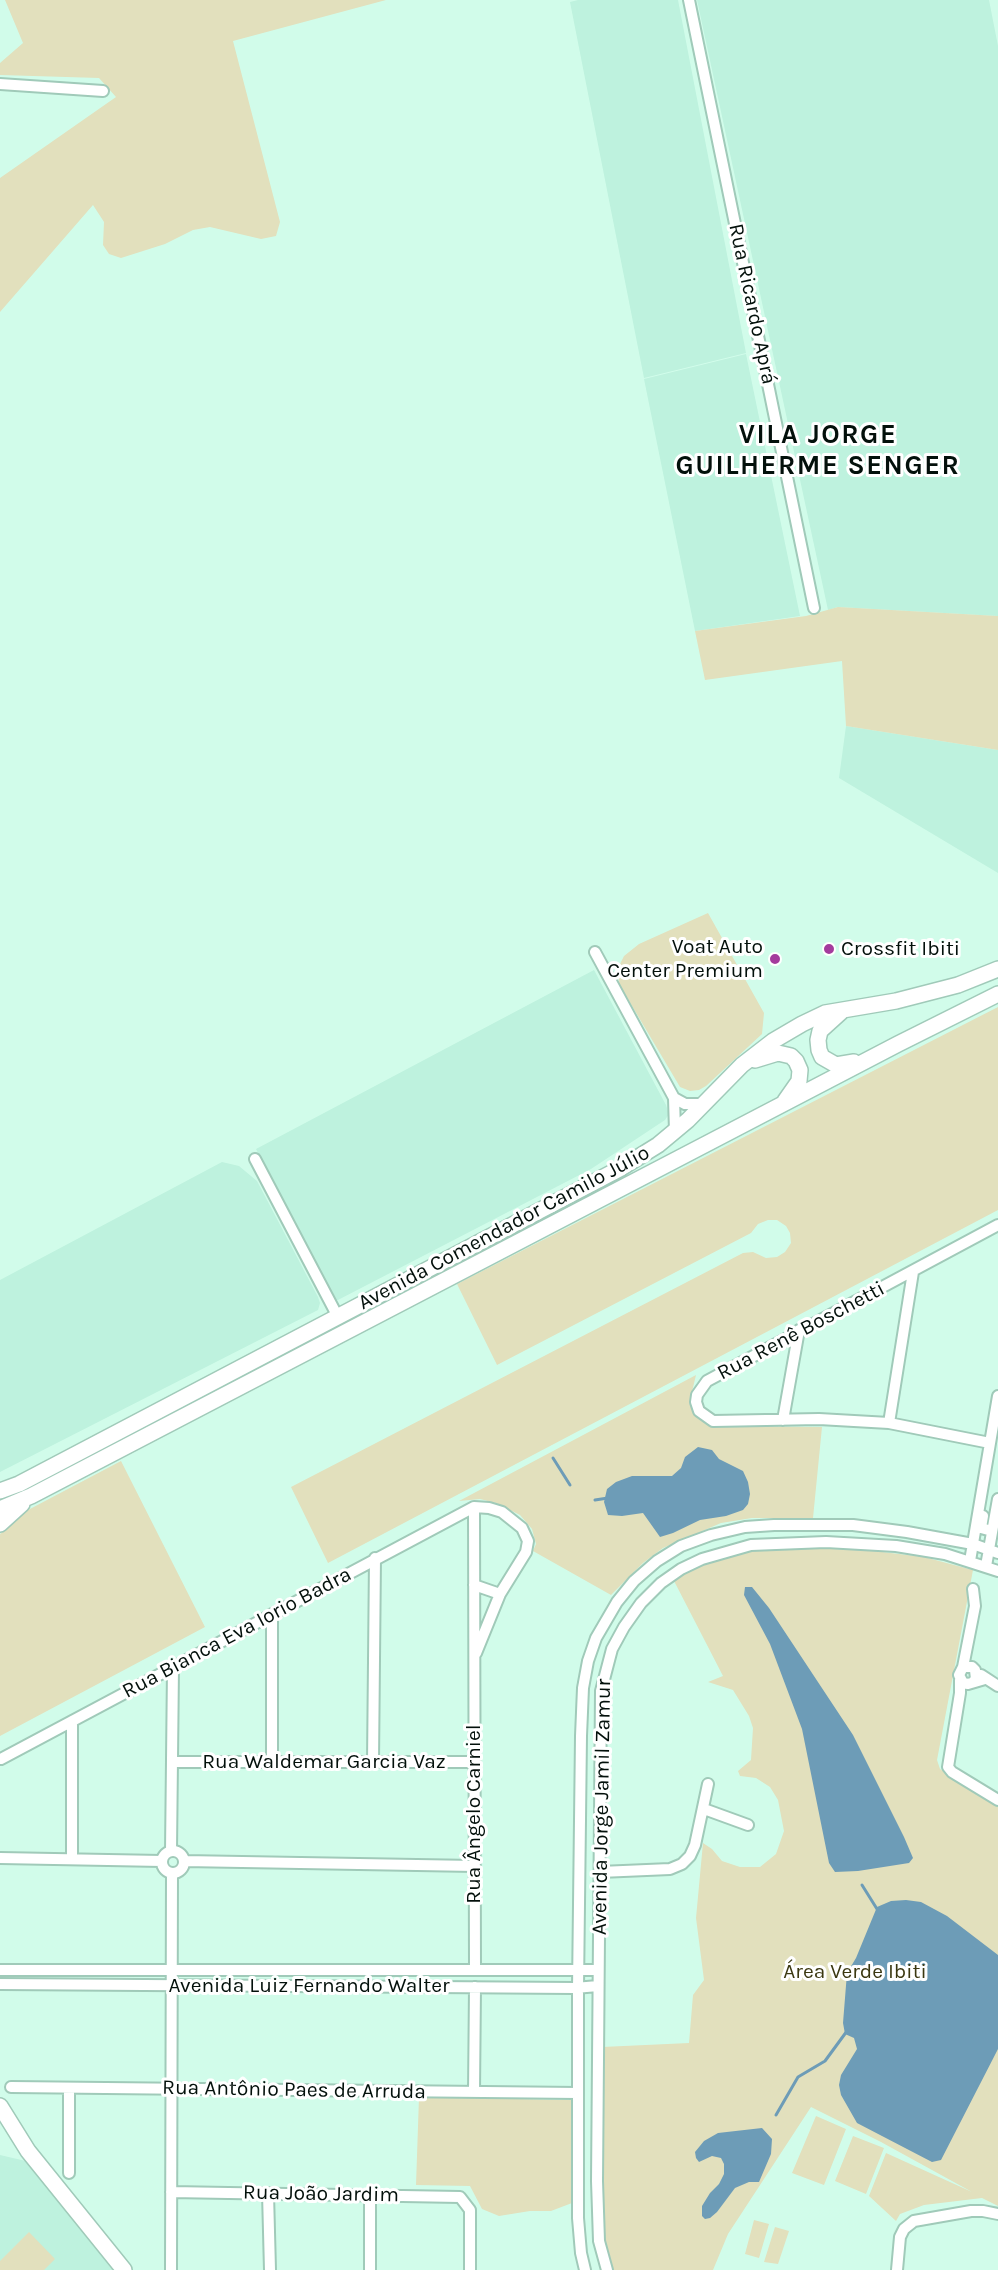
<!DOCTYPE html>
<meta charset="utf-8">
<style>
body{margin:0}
canvas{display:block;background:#d1fcea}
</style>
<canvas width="998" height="2270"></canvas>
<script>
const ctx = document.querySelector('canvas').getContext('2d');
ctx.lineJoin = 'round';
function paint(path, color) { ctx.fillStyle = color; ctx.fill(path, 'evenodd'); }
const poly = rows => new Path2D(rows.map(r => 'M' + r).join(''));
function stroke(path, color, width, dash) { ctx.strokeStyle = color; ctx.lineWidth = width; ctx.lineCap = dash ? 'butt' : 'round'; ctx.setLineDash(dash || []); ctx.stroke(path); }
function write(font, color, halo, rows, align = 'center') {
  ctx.font = font + ' Karla,sans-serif'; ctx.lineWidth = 6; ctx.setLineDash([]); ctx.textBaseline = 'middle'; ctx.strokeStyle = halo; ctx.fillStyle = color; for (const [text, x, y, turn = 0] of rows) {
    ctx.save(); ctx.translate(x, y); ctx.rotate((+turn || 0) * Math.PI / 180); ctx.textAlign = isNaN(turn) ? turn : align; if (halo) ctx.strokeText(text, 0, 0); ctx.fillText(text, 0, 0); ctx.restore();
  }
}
paint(poly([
 [578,0,678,0,746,353,644,378,570,2],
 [697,0,989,0,998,46,998,616,838,607,828,610],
 [746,354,800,616,695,631,644,379],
 [846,726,998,750,998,873,839,778],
 [594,970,666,1105,669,1114,665,1120,591,1169,336,1301,256,1149],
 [222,1162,239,1166,257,1181,318,1297,320,1303,318,1310,0,1472,0,1280],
 [0,2155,30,2162,121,2270,0,2270]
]), '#bef2de');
paint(poly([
 [5,0,386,0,233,41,280,222,276,236,261,239,210,227,193,230,165,244,121,258,109,254,103,245,104,222,93,205,0,312,0,178,116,97,99,78,0,75,0,63,23,43],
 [838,607,998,616,998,750,846,726,842,661,705,680,695,631,806,616],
 [708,913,764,1013,762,1034,706,1086,699,1090,690,1091,680,1087,619,984,618,968,624,956,639,944],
 [998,1007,998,1210,328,1563,291,1487,743,1253,753,1252,766,1258,777,1257,785,1252,791,1243,790,1233,786,1226,777,1220,768,1220,758,1224,751,1233,497,1365,457,1284],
 [696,1375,690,1400,693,1410,702,1421,710,1426,822,1427,813,1518,752,1518,721,1523,663,1548,643,1563,611,1595,533,1551,536,1544,532,1529,520,1515,496,1503,480,1499,459,1501],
 [121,1461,205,1627,0,1736,0,1534,28,1510],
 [814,1548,874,1551,924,1557,973,1570,937,1760,940,1769,998,1807,998,2206,982,2198,924,2205,900,2214,896,2221,869,2196,886,2153,972,2192,881,2142,811,2107,728,2234,713,2270,612,2270,604,2248,601,2199,602,2047,689,2043,693,1995,704,1980,696,1918,703,1843,712,1849,722,1861,740,1867,760,1867,776,1854,784,1831,778,1800,770,1787,756,1778,740,1776,738,1771,751,1760,753,1728,749,1716,733,1690,708,1682,723,1676,673,1579,702,1563,704,1566,703,1562,738,1551],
 [419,2097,572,2100,572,2203,551,2211,530,2211,499,2216,482,2209,470,2186,416,2185],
 [816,2116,846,2129,824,2185,792,2173],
 [853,2136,884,2148,866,2194,835,2181],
 [754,2220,769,2224,759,2258,745,2254],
 [775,2227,789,2231,778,2264,764,2262],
 [29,2232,55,2259,44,2270,0,2270,0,2261]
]), '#e2e0bd');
paint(poly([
 [698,1447,712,1450,719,1459,743,1471,748,1482,750,1494,748,1504,743,1510,726,1516,700,1520,673,1533,660,1537,643,1513,622,1516,608,1515,604,1502,607,1489,616,1482,632,1476,672,1476,681,1468,685,1457],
 [745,1587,752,1587,769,1608,853,1735,904,1837,913,1858,909,1863,858,1871,835,1872,829,1863,802,1729,770,1644,744,1595],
 [906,1900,921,1902,947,1916,998,1955,998,2049,941,2160,932,2162,857,2123,841,2095,839,2085,841,2075,857,2049,854,2038,845,2034,843,2023,847,1973,856,1958,877,1907,891,1901],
 [762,2128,772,2139,771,2154,759,2182,749,2182,735,2188,717,2212,710,2218,705,2219,702,2216,702,2206,710,2193,719,2184,724,2174,724,2164,721,2158,712,2156,699,2162,696,2158,695,2152,704,2141,718,2133]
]), '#6d9cb7');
stroke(poly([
 [553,1458,570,1485],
 [595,1500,608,1498],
 [862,1885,877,1909],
 [776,2115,798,2077,825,2061,847,2031]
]), '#6d9cb7', 3);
const street = poly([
 [689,0,814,608],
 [0,84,103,91],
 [595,952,674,1098,675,1131],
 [674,1098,685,1104,704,1104],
 [255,1159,338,1317],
 [783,1420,799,1330],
 [889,1423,913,1272],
 [990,1443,889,1423,819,1419,713,1421,699,1411,696,1402,697,1395,707,1381,998,1225],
 [474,1507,475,1969],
 [474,1507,489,1508,502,1512,522,1528,528,1541,526,1552,500,1594,476,1653],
 [983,1516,981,1528,992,1531],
 [970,1561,998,1396],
 [986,1566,998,1499],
 [474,1585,500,1594],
 [963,1667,975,1606,973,1589],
 [981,1675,998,1686],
 [960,1680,960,1693,948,1767,952,1772,998,1800],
 [973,1682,976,1679,975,1670,972,1667,963,1667,959,1675,963,1683,968,1684,985,1679],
 [1,1759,474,1507],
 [173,1762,474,1762],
 [272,1762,272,1614],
 [373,1762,375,1558],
 [704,1809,748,1825],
 [171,1851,173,1668],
 '162 1862a11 11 0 1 1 22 0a11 11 0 1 1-22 0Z',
 [0,1858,162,1861],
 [72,1859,72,1721],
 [184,1861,475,1866],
 [600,1872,670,1869,682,1864,690,1856,695,1845,708,1784],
 [0,1970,598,1970],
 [0,1984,575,1988,598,1986],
 [11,2087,578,2093],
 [474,2092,475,1987],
 [69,2173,69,2088],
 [171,2192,460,2197,470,2210,470,2270],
 [268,2193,270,2270],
 [370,2195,370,2270],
 [171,2270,172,1873],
 [585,2270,581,2253,578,2218,578,1988,581,1736,583,1688,588,1661,596,1638,617,1602,634,1581,657,1561,681,1546,711,1535,745,1527,774,1525,853,1525,907,1532,973,1544,998,1553],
 [607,2270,599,2241,597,2181,601,1691,612,1649,624,1627,641,1603,661,1583,681,1569,702,1559,751,1545,826,1542,896,1546,945,1554,998,1571],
 [897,2270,900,2237,904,2229,914,2221,971,2211,983,2211,998,2214]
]);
const secondary = poly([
 [841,1012,820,1031,818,1040,819,1050,822,1057,836,1065,854,1062],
 [755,1060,778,1053,791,1056,796,1061,800,1070,799,1081,785,1101],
 [0,1491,19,1484,621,1168,658,1145,688,1120,742,1065,773,1041,802,1024,825,1013,896,1001,958,985,998,969],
 [0,1509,31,1496,898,1044,998,994],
 [0,1524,22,1504],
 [0,2106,28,2151,124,2270]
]);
stroke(street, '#a0cab9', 14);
stroke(secondary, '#a0cab9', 18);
stroke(street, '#fff', 10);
stroke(secondary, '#fff', 15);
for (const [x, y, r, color] of [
 [829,949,6,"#a43b9d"],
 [775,959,6,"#a43b9d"]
]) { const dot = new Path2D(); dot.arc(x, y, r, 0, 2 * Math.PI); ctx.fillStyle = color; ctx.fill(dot); stroke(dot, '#fff', 2); }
write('21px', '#03100b', '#fff', [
 ["Rua Ricardo Aprá",752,304,78],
 ["Avenida Comendador Camilo Júlio",504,1228,-28],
 ["Rua Renê Boschetti",801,1331,-28],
 ["Rua Bianca Eva Iorio Badra",237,1633,-28],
 ["Rua Waldemar Garcia Vaz",324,1762],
 ["Avenida Jorge Jamil Zamur",602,1807,-89],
 ["Rua Ângelo Carniel",474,1814,-90],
 ["Avenida Luiz Fernando Walter",309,1986],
 ["Rua Antônio Paes de Arruda",294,2090,1],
 ["Rua João Jardim",321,2194,1]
]);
write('21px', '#03100b', '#fff', [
 ["Voat Auto",763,947],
 ["Center Premium",763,971],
 ["Crossfit Ibiti",841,949,"left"]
], 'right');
write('21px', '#3b3811', '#fff', [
 ["Área Verde Ibiti",855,1972]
]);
ctx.letterSpacing = '1.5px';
write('bold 27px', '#03100b', '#fff', [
 ["VILA JORGE",818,435],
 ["GUILHERME SENGER",818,466]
]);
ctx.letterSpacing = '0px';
</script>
